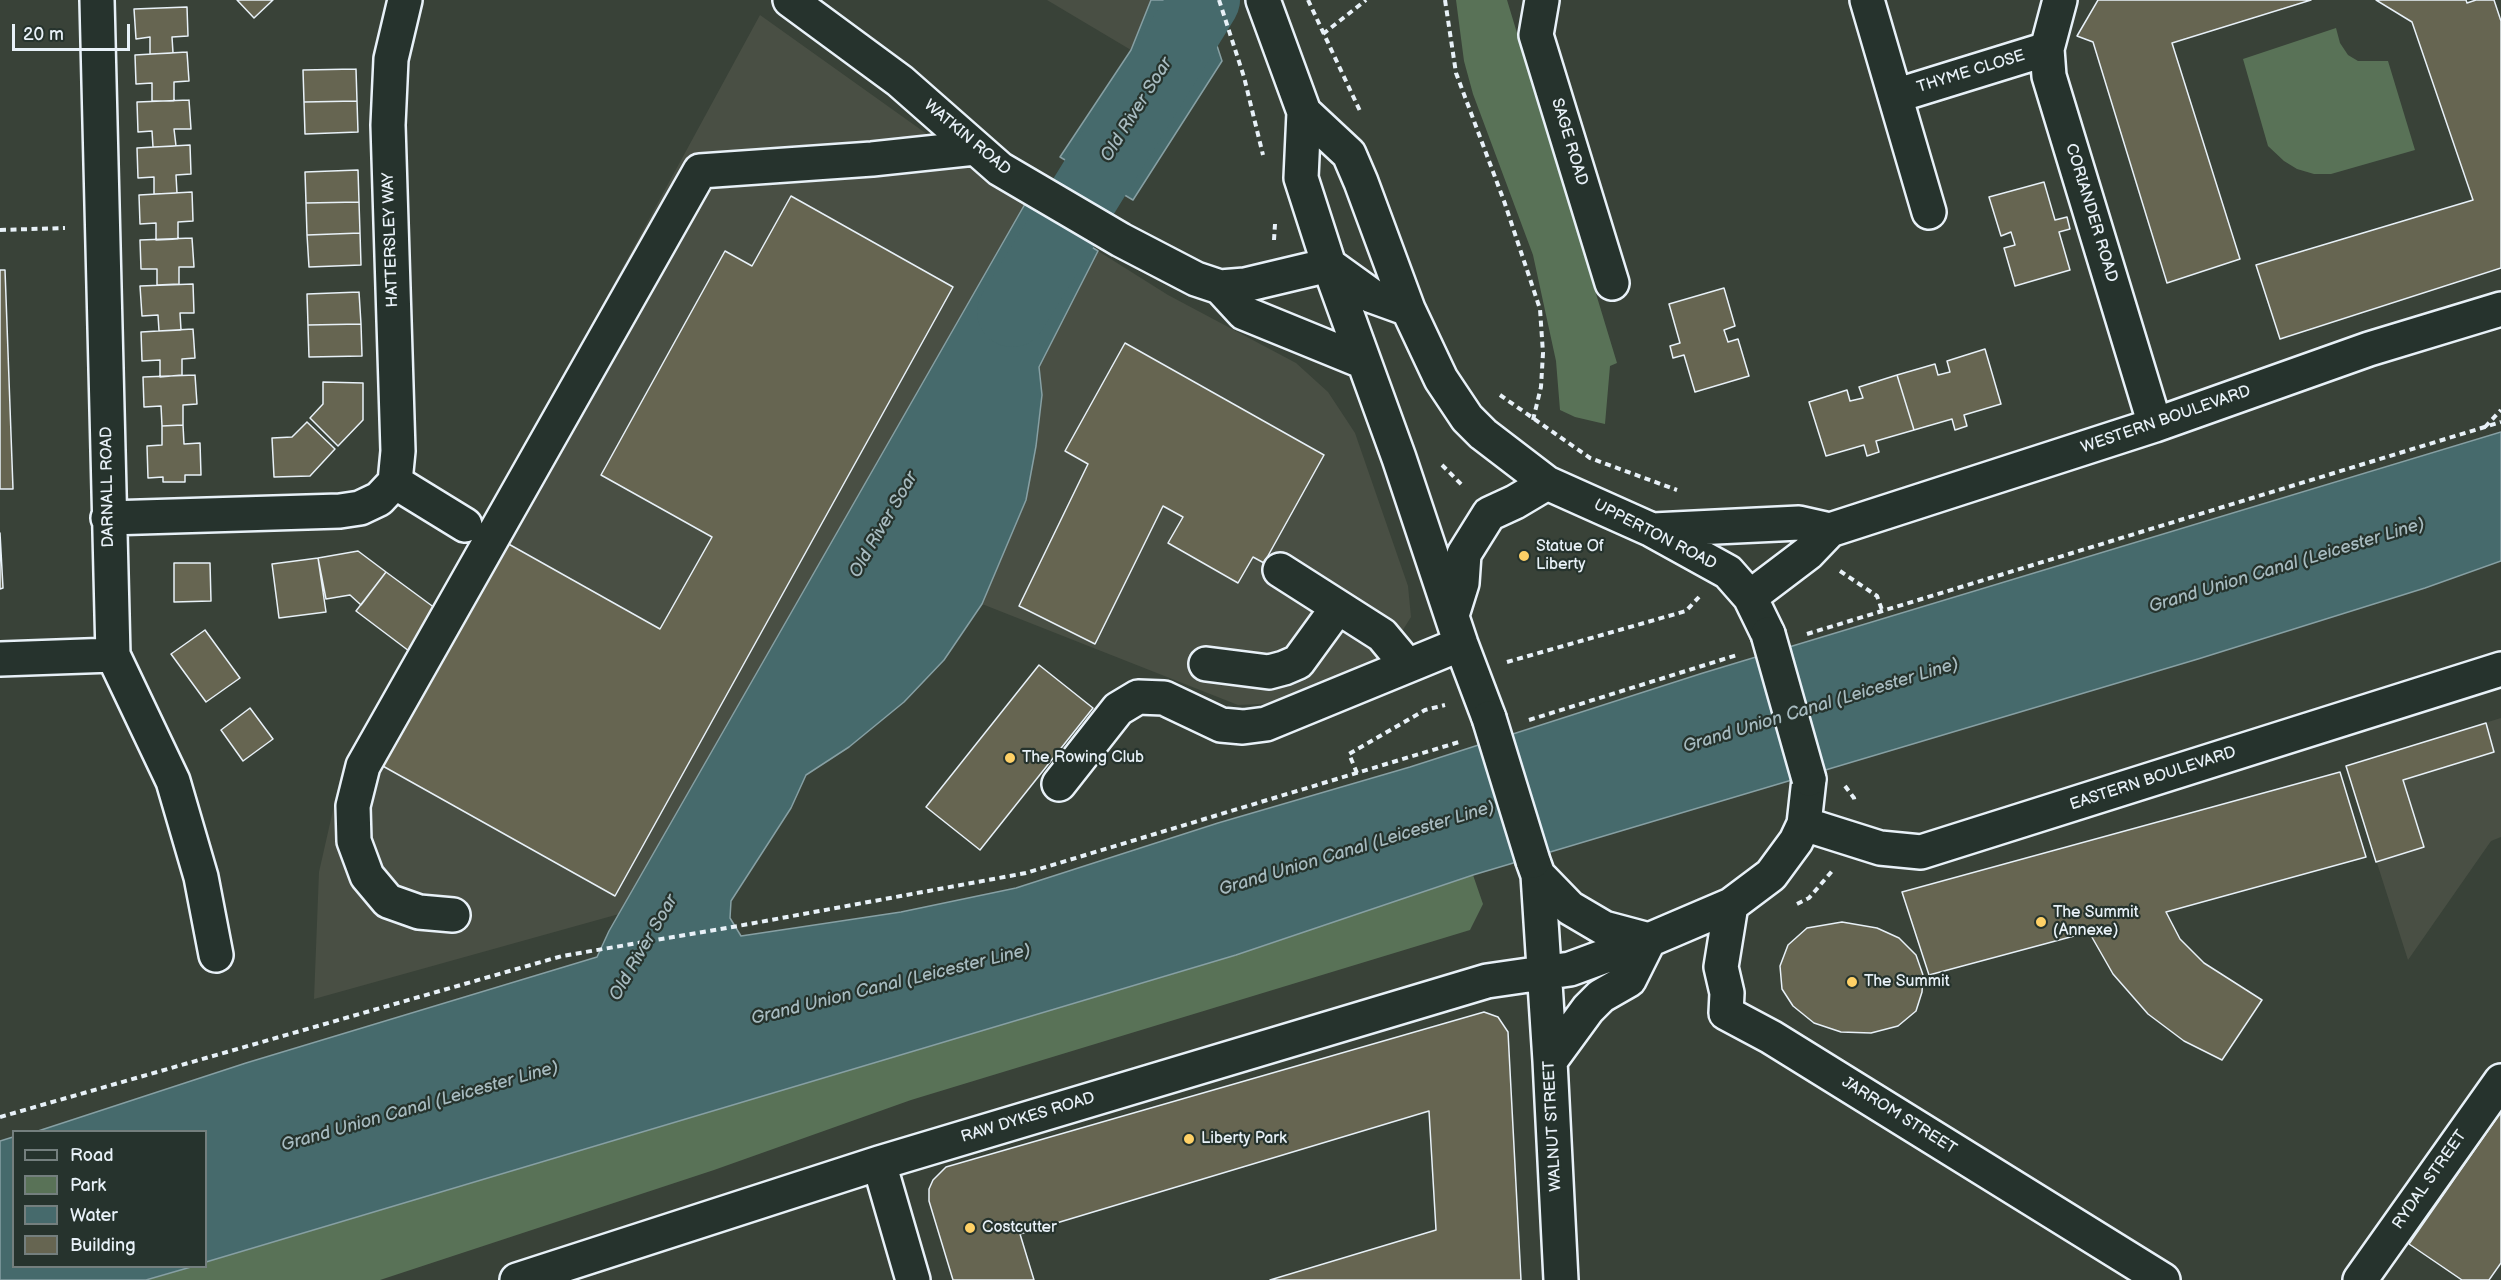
<!DOCTYPE html>
<style>
body{margin:0}
#map{position:relative;width:2501px;height:1280px;overflow:hidden;background:#394238;font-family:"Balsamiq Sans",sans-serif}
canvas{display:block}
.legend{position:absolute;left:12px;top:1130px;width:195px;height:138px;box-sizing:border-box;background:#26332d;border:2px solid #747f7e;margin:0;padding:8px 10px;list-style:none;font-size:18px;color:#e8f1f8}
.legend li{display:flex;align-items:center;gap:12px;height:30px}
.legend b{width:30px;border:2px solid #747f7e}
.scale{position:absolute;left:12px;top:24px;width:118px;height:27px;box-sizing:border-box;border:3px solid #e8f1f8;border-top:0;padding-left:8px;font-size:18px;line-height:21px;white-space:nowrap;color:#e8f1f8;-webkit-text-stroke:4px #26332d;paint-order:stroke}
</style>
<div id="map">
<canvas width="2501" height="1280"></canvas>
<ul class="legend">
<li><b style="height:8px;background:#26332d"></b>Road</li>
<li><b style="height:16px;background:#597257"></b>Park</li>
<li><b style="height:16px;background:#466a6c"></b>Water</li>
<li><b style="height:16px;background:#666551"></b>Building</li>
</ul>
<div class="scale">20 m</div>
</div>
<script>
const ctx = document.querySelector('canvas').getContext('2d');
ctx.lineJoin = 'round';
function paint(path, color) { ctx.fillStyle = color; ctx.fill(path, 'evenodd'); }
const poly = rows => new Path2D(rows.map(r => 'M' + r).join(''));
function stroke(path, color, width, dash) { ctx.strokeStyle = color; ctx.lineWidth = width; ctx.lineCap = dash ? 'butt' : 'round'; ctx.setLineDash(dash || []); ctx.stroke(path); }
function write(font, color, halo, rows, align = 'center') {
  ctx.font = font + ' "Balsamiq Sans",sans-serif'; ctx.lineWidth = 4.5; ctx.setLineDash([]); ctx.textBaseline = 'middle'; ctx.strokeStyle = halo; ctx.fillStyle = color; for (const [text, x, y, turn = 0] of rows) {
    ctx.save(); ctx.translate(x, y); ctx.rotate((+turn || 0) * Math.PI / 180); ctx.textAlign = isNaN(turn) ? turn : align; if (halo) ctx.strokeText(text, 0, 0); ctx.fillText(text, 0, 0); ctx.restore();
  }
}
paint(poly([
 [1047,0,1151,0,1131,50],
 [760,15,1025,204,619,914,314,999,319,872,343,766,394,688],
 [1098,251,1168,295,1296,363,1328,392,1355,433,1408,586,1411,617,1379,668,1283,703,1238,705,982,604,1026,500,1036,446,1042,395,1039,367],
 [2501,718,2501,837,2491,841,2408,960,2346,766]
]), '#494f44');
paint(poly([
 [1456,0,1507,0,1617,363,1610,366,1605,424,1575,417,1560,410,1556,361,1533,255,1473,94,1464,61],
 [2336,28,2340,43,2348,55,2358,61,2388,61,2415,150,2331,174,2314,174,2297,169,2284,161,2268,146,2243,59],
 [1473,875,1483,904,1470,930,911,1100,714,1170,380,1280,146,1280,191,1267,206,1266,206,1262,1236,955]
]), '#597257');
const water = poly([
 [1151,0,1202,0,1222,61,1133,200,1060,157,1131,50,1151,0],
 [1025,204,1098,251,1039,367,1042,395,1036,446,1026,500,982,604,944,660,904,702,849,747,806,775,791,808,731,901,730,918,741,936,901,912,1016,888,1218,823,1410,767,1703,673,2501,432,2501,561,2425,588,2198,659,1473,875,1236,955,206,1262,206,1132,35,1132,246,1063,597,957,609,931,1025,204],
 [13,1137,14,1266,191,1267,146,1280,0,1280,0,1141,13,1137]
]);
paint(water, '#466a6c');
stroke(water, '#87a0a4', 1.5);
stroke(poly([
 [1012,312,1205,0]
]), '#466a6c', 70);
const building = poly([
 [237,0,273,0,254,18,237,0],
 [2098,0,2311,0,2172,43,2240,259,2167,283,2093,42,2077,36,2098,0],
 [2376,0,2466,0,2467,3,2476,0,2494,0,2501,21,2501,268,2280,339,2256,265,2473,200,2412,22,2376,0],
 [187,7,188,36,172,37,173,53,150,54,150,37,136,39,134,9,187,7],
 [187,52,189,81,174,82,174,101,152,101,152,83,136,84,135,55,187,52],
 [356,69,357,101,304,102,303,70,356,69],
 [189,100,191,129,174,129,176,146,153,147,152,131,138,132,137,102,189,100],
 [357,101,358,132,305,134,304,102,357,101],
 [190,145,191,174,176,175,177,193,154,194,154,177,138,178,137,148,190,145],
 [358,170,359,202,306,203,305,172,358,170],
 [2044,182,2055,220,2067,217,2070,229,2059,232,2070,270,2015,286,2004,248,2015,245,2011,232,2001,236,1989,197,2044,182],
 [192,192,193,221,178,222,178,239,156,240,156,223,140,224,139,195,192,192],
 [791,196,953,287,615,896,381,765,505,542,660,629,712,537,601,475,725,251,752,266,791,196],
 [359,202,360,233,307,235,306,203,359,202],
 [360,233,361,265,309,267,307,235,360,233],
 [192,238,194,267,179,267,179,284,157,285,157,269,141,269,140,240,192,238],
 [0,270,5,270,13,489,0,489,0,270],
 [193,284,194,313,180,313,181,330,159,331,158,315,142,316,140,286,193,284],
 [1724,288,1735,326,1724,330,1728,342,1738,339,1749,376,1695,392,1684,355,1673,358,1670,346,1680,343,1669,304,1724,288],
 [359,292,361,324,308,325,307,294,359,292],
 [361,324,362,356,309,357,308,325,361,324],
 [193,329,195,358,182,359,182,375,160,377,160,360,142,361,141,332,193,329],
 [1125,343,1324,455,1264,563,1253,557,1238,583,1168,543,1183,517,1163,506,1095,644,1019,606,1088,464,1065,451,1125,343],
 [1985,349,2001,404,1964,415,1967,426,1955,430,1952,419,1914,430,1897,375,1935,364,1938,375,1950,372,1947,361,1985,349],
 [195,375,197,404,183,405,183,425,162,426,161,406,144,407,143,377,195,375],
 [1897,375,1914,430,1876,441,1879,452,1867,456,1864,445,1826,456,1809,402,1847,390,1850,401,1863,398,1859,387,1897,375],
 [323,382,363,383,363,420,338,446,310,418,323,404,323,382],
 [307,422,335,449,310,476,274,477,272,438,292,437,307,422],
 [183,425,184,444,200,443,201,475,185,475,185,482,163,482,163,477,148,478,147,446,162,445,162,426,183,425],
 [0,533,3,588,0,589,0,533],
 [358,551,386,572,361,605,350,595,326,599,318,558,358,551],
 [318,558,326,612,279,618,272,564,318,558],
 [174,563,210,563,211,601,174,602,174,563],
 [386,572,439,611,409,651,356,611,386,572],
 [205,630,240,678,206,702,171,654,205,630],
 [1039,665,1093,708,980,850,926,807,1039,665],
 [250,708,273,739,243,761,221,730,250,708],
 [2486,723,2494,752,2403,780,2424,847,2376,862,2346,766,2486,723],
 [2340,772,2366,857,2166,912,2180,939,2204,963,2262,1000,2222,1060,2184,1041,2148,1014,2113,974,2089,932,1929,975,1902,892,2340,772],
 [1842,922,1877,928,1899,938,1916,955,1923,975,1922,992,1916,1011,1898,1026,1871,1033,1841,1032,1814,1023,1793,1006,1782,989,1780,966,1788,945,1807,928,1842,922],
 [1484,1012,1498,1017,1508,1032,1521,1280,1270,1280,1436,1230,1429,1111,1020,1234,1034,1280,953,1280,929,1201,929,1189,933,1180,946,1167,1484,1012],
 [2501,1112,2501,1263,2489,1280,2462,1280,2409,1244,2501,1112]
]);
paint(building, '#666551');
stroke(building, '#e8f1f8', 1.5);
const minor = poly([
 [97,0,113,655,173,781,201,877,216,955],
 [790,0,900,81,1000,169,1121,240,1196,279,1220,287,1245,285,1329,265,1372,296,1408,309],
 [1263,0,1304,112,1301,178,1329,265,1399,458,1461,644,1489,718],
 [1542,0,1536,35,1612,283],
 [1867,0,1929,212],
 [2060,0,2047,49,2049,76,2155,425],
 [1895,96,2047,49],
 [1304,112,1349,154,1361,182,1408,309,1441,379,1467,418,1483,434,1547,483,1652,530,1728,572,1750,597,1768,634],
 [1220,287,1244,313,1364,362],
 [395,482,465,525],
 [108,518,340,511,360,508,379,499,395,482,398,451,388,125,391,59,405,0],
 [1653,530,1799,523,1830,530],
 [1280,570,1382,635,1407,665],
 [1750,597,1808,553,1830,530,2155,425,2369,349,2501,309],
 [1452,615,1462,583,1464,554,1489,514,1515,502,1547,483],
 [0,659,113,655],
 [1206,664,1269,672,1284,668,1298,662,1338,607],
 [1059,784,1118,709,1138,697,1164,698,1221,725,1243,727,1266,724,1461,644],
 [1804,824,1880,848,1921,852,2501,669],
 [1533,861,1538,875,1550,1061,1561,1280],
 [1538,875,1570,908,1604,928,1649,940],
 [1731,905,1721,967,1727,993,1726,1013,1771,1037,2163,1280],
 [453,915,419,912,388,901,367,876,354,841,353,806,363,766,700,171,872,159,975,148],
 [1550,1061,1588,1009,1601,996,1629,980,1649,940],
 [879,1163,913,1280],
 [517,1280,879,1163,1487,981,1570,969,1649,940,1731,905,1771,875,1796,841,1804,824,1809,779],
 [2360,1280,2501,1081]
]);
stroke(minor, '#e8f1f8', 38);
stroke(poly([
 [1219,0,1244,77,1263,155],
 [1308,0,1360,111],
 [1445,0,1456,73,1504,201,1540,309,1543,353,1541,387,1533,420],
 [1323,34,1366,0],
 [0,230,65,228],
 [1274,240,1275,224],
 [1500,395,1590,458,1677,490],
 [2485,427,2501,410],
 [1442,465,1464,487],
 [1840,571,1877,596,1882,610],
 [1807,634,2501,422],
 [1507,662,1686,611,1699,597],
 [1529,720,1737,655],
 [1357,773,1349,754,1425,710,1445,705],
 [1845,786,1854,798,1855,803],
 [1797,904,1809,898,1833,870],
 [0,1117,562,956,738,926,1026,873,1459,742]
]), '#e8f1f8', 4, [6, 4.5]);
stroke(minor, '#26332d', 33);
const minorBridge = poly([
 [1768,634,1809,779],
 [1489,718,1533,861]
]);
stroke(minorBridge, '#e8f1f8', 38, []);
stroke(minorBridge, '#26332d', 33);
for (const [x, y, r, color] of [
 [1524,556,6,"#ffd166"],
 [1010,758,6,"#ffd166"],
 [2041,922,6,"#ffd166"],
 [1852,982,6,"#ffd166"],
 [1189,1139,6,"#ffd166"],
 [970,1228,6,"#ffd166"]
]) { const dot = new Path2D(); dot.arc(x, y, r, 0, 2 * Math.PI); ctx.fillStyle = color; ctx.fill(dot); stroke(dot, '#26332d', 2); }
write('16px', '#e8f1f8', '#26332d', [
 ["THYME CLOSE",1971,72,-17],
 ["WATKIN ROAD",967,138,40],
 ["SAGE ROAD",1569,142,73],
 ["CORIANDER ROAD",2091,213,73],
 ["HATTERSLEY WAY",391,240,-92],
 ["WESTERN BOULEVARD",2166,420,-19],
 ["DARNALL ROAD",108,487,-91],
 ["UPPERTON ROAD",1655,535,27],
 ["EASTERN BOULEVARD",2153,779,-18],
 ["JARROM STREET",1899,1116,32],
 ["RAW DYKES ROAD",1028,1118,-17],
 ["WALNUT STREET",1553,1126,-93],
 ["RYDAL STREET",2430,1180,-55]
]);
write('16px', '#e8f1f8', '#26332d', [
 ["Statue Of",1536,547],
 ["Liberty",1536,565],
 ["The Rowing Club",1022,758],
 ["The Summit",2053,913],
 ["(Annexe)",2053,931],
 ["The Summit",1864,982],
 ["Liberty Park",1201,1139],
 ["Costcutter",982,1228]
], 'left');
write('italic 18px', '#a7bbc0', '#26332d', [
 ["Old River Soar",1137,110,-58],
 ["Old River Soar",884,525,-60],
 ["Grand Union Canal (Leicester Line)",2287,566,-17],
 ["Grand Union Canal (Leicester Line)",1821,706,-17],
 ["Grand Union Canal (Leicester Line)",1357,849,-17],
 ["Old River Soar",644,948,-60],
 ["Grand Union Canal (Leicester Line)",891,985,-14],
 ["Grand Union Canal (Leicester Line)",420,1107,-16]
]);
</script>
